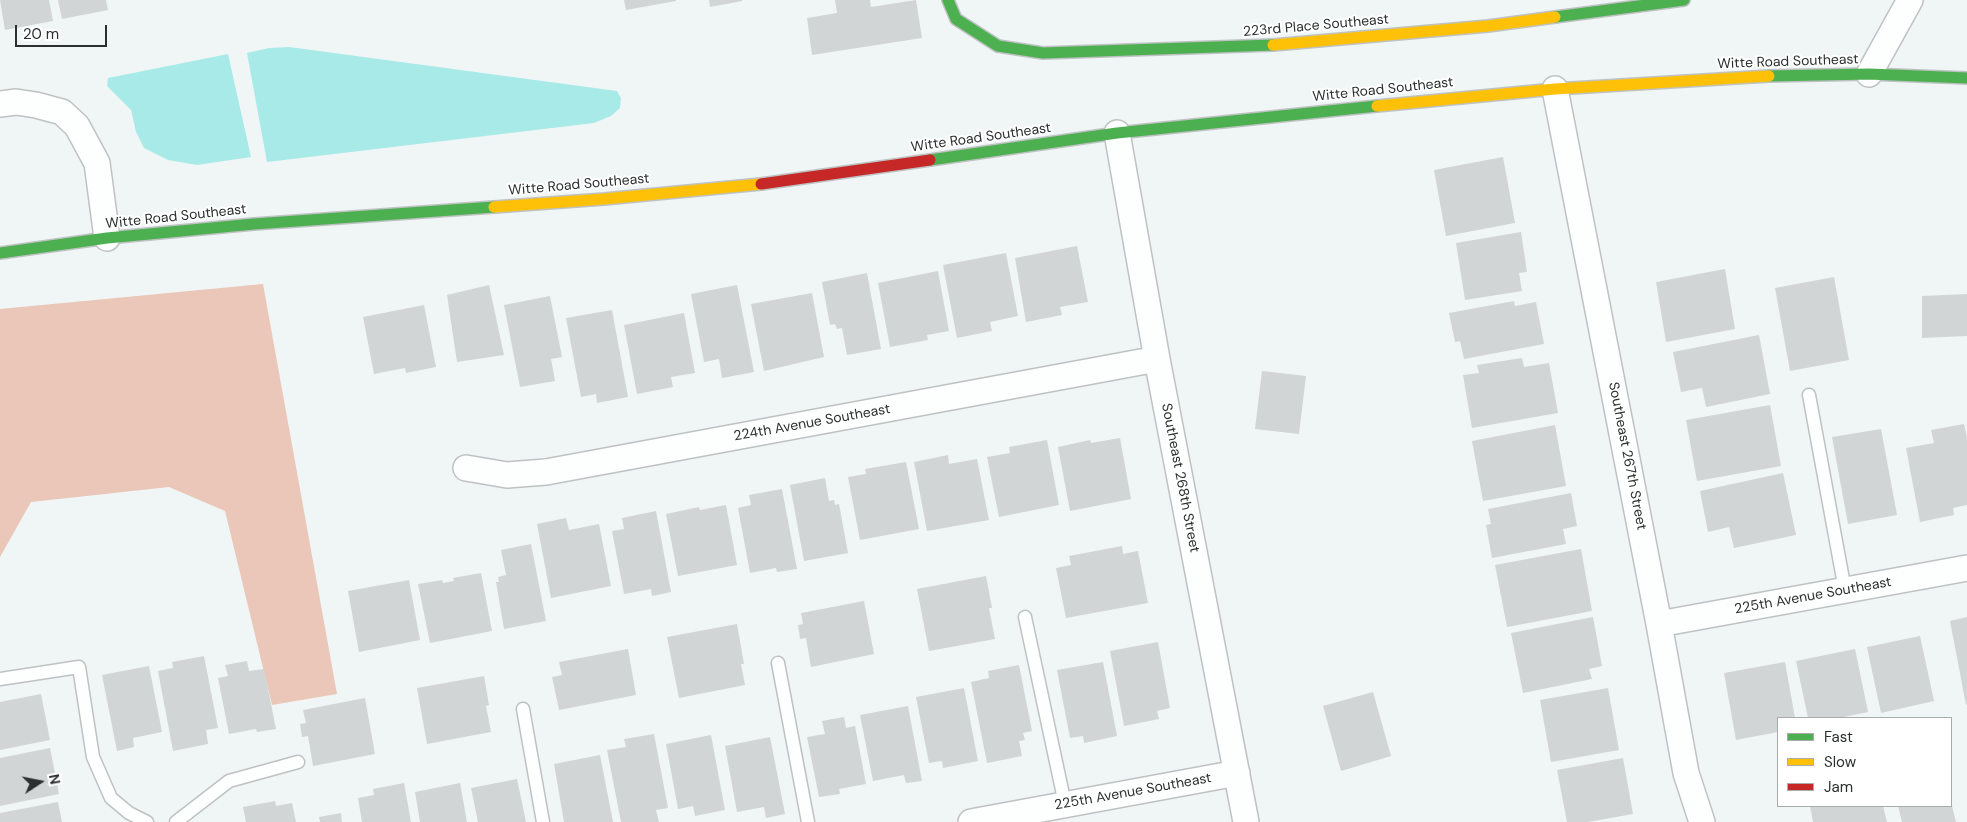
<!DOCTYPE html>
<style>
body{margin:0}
#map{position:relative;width:1967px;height:822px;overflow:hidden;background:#f0f5f5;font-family:"DM Sans",sans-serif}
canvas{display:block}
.legend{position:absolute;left:1777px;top:717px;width:175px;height:90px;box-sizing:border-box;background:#fff;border:1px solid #aaacac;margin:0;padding:6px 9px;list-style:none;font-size:15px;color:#2b2f2f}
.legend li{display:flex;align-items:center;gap:10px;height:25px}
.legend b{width:25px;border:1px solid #aaacac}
.north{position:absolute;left:15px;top:757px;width:50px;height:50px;-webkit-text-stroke:4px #fff;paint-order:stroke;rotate:79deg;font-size:14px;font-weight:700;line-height:20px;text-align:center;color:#2b2f2f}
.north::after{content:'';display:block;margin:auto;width:18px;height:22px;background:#2b2f2f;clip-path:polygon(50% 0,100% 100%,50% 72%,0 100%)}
.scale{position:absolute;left:15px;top:25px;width:92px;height:22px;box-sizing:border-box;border:2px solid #2b2f2f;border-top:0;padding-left:6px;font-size:15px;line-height:18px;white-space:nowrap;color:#2b2f2f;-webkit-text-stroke:4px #fff;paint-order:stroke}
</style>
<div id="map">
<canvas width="1967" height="822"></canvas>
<ul class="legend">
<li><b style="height:6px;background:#4caf50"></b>Fast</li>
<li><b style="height:6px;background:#ffc107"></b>Slow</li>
<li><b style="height:6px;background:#c62828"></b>Jam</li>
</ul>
<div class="north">N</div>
<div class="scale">20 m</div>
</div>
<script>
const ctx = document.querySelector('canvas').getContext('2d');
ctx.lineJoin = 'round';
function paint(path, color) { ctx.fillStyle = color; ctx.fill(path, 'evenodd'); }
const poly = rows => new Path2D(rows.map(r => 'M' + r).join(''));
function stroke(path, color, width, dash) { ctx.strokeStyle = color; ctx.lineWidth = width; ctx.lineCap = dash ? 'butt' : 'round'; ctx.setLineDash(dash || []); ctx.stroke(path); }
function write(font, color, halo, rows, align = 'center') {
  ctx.font = font + ' "DM Sans",sans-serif'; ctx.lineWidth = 4; ctx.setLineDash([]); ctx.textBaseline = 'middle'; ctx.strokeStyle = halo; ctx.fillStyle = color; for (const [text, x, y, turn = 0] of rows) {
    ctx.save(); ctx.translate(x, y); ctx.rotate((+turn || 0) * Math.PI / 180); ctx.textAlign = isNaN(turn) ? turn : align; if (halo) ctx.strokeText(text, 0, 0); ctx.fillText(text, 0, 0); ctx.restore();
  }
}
paint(poly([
 [263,284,337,694,272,705,225,511,169,487,31,502,0,557,0,309]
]), '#eac7b8');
paint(poly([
 [289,47,617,91,621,98,620,108,611,116,594,123,267,162,247,53,269,48],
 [228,54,251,157,197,165,168,160,144,148,136,132,131,110,107,86,108,78]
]), '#a8eae8');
paint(poly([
 [0,0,49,0,53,21,5,30],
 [58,0,106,0,108,10,62,19],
 [624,0,676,0,676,1,626,10],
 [709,0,742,0,742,1,710,7],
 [835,0,870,0,871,7,916,0,922,38,812,55,807,18,837,13],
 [1503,157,1515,223,1446,236,1434,170],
 [1521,232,1527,272,1519,273,1522,291,1465,300,1456,243],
 [1077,246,1088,302,1060,307,1062,315,1026,322,1015,258],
 [1006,253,1018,316,990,322,992,331,957,338,943,265],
 [1725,269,1735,329,1666,342,1656,282],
 [938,271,949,331,927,335,928,340,890,347,878,283],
 [867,273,881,349,847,355,842,328,837,329,835,324,830,325,822,282],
 [1834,277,1849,360,1790,371,1775,288],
 [489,285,504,355,457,362,447,295],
 [737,285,754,372,722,378,719,359,704,362,691,294],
 [812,293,824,357,764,371,751,304],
 [1967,294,1967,336,1922,338,1922,296],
 [550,296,562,357,551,359,555,381,520,387,504,305],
 [1514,301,1515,306,1536,302,1544,344,1464,359,1460,341,1455,342,1449,313],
 [424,305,436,367,406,373,405,368,374,374,363,317],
 [612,310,628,397,597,403,596,394,581,397,566,318],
 [684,313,695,373,671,377,673,387,637,394,624,325],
 [1759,335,1770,394,1706,407,1702,388,1681,392,1673,352],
 [1522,358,1524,367,1549,363,1558,413,1472,428,1463,375,1479,373,1477,365],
 [1262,371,1306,376,1299,434,1255,429],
 [1770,405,1781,466,1697,481,1686,420],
 [1964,424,1967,438,1967,505,1953,508,1954,515,1920,522,1906,448,1934,443,1931,430],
 [1555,425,1566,486,1483,501,1472,441],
 [1881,429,1897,515,1848,524,1832,437],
 [1120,438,1131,499,1070,511,1058,447,1090,440,1091,443],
 [1047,440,1059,505,999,517,987,457,1010,453,1009,447],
 [948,455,949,464,977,459,989,520,927,531,914,462],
 [906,462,919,529,860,540,848,477,866,474,865,469],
 [1783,473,1796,535,1734,548,1729,527,1708,532,1700,491],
 [825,478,829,501,834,500,835,505,839,504,848,553,804,561,790,485],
 [782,489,797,569,777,572,776,568,750,573,738,508,751,505,749,495],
 [1571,493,1577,526,1563,529,1566,544,1492,558,1486,525,1491,524,1488,509],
 [726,505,737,565,678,576,666,514,699,507,700,510],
 [656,511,671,592,652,596,651,589,624,594,612,531,624,529,622,518],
 [566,518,569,530,599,524,611,586,551,598,537,524],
 [531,544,546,621,504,629,496,582,499,582,498,577,506,575,501,550],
 [1122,546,1123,554,1138,551,1148,603,1066,618,1056,568,1071,565,1069,556],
 [1581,549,1592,611,1507,627,1495,565],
 [481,573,492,631,430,643,418,584,442,580,443,583,454,581,453,578],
 [986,576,992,608,989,608,995,639,929,651,917,589],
 [409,580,420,640,359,652,348,591],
 [864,601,874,654,811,667,806,638,800,639,798,625,803,624,801,613],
 [1593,617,1602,666,1589,669,1592,679,1523,693,1511,633],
 [1967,617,1967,704,1966,705,1950,621],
 [737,624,744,664,741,664,745,685,679,698,667,637],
 [1920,636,1934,701,1881,713,1867,647],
 [1158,642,1170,708,1157,711,1159,719,1124,726,1110,651],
 [628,649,636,695,559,710,552,677,562,675,559,662],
 [1855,649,1868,712,1839,718,1808,718,1796,661],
 [204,656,218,728,206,730,208,744,173,751,158,671,173,668,172,662],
 [247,661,249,671,264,669,276,729,257,732,256,729,229,734,218,678,228,676,225,665],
 [1103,662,1117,736,1084,743,1083,736,1070,738,1057,670],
 [1785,662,1795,718,1778,718,1778,732,1736,740,1724,673],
 [1019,665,1032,731,1023,733,1025,740,1019,741,1022,756,987,763,971,682,989,678,988,671],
 [149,666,162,732,133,738,134,747,117,751,102,675],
 [484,676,489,705,486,706,491,732,427,744,417,688],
 [964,688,978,761,943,768,942,761,929,763,916,697],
 [1608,688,1619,750,1551,762,1540,700],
 [1373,692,1391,756,1341,771,1323,706],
 [41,694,50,740,0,750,0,702],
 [365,698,375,754,313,766,308,736,302,737,300,724,306,723,303,710],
 [908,706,922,781,906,783,904,775,873,781,860,715],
 [844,717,846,728,855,726,866,784,839,789,840,794,819,797,807,737,825,734,822,721],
 [654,734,668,808,656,810,659,822,621,822,607,750,626,747,624,739],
 [711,735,725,810,695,816,693,806,678,809,666,744],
 [770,737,785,814,766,818,764,807,737,812,725,746],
 [50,748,59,794,0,806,0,758],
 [600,755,613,822,564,822,554,764],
 [1623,758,1633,814,1588,822,1567,822,1557,770],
 [517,779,526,822,478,822,471,788],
 [404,783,411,822,362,822,358,798,374,795,373,789],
 [460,783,467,822,420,822,415,792],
 [275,801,276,806,292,803,296,822,246,822,243,807],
 [58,802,62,822,0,822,0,813],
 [1810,806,1883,806,1887,822,1813,822],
 [1898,806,1952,806,1956,822,1902,822],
 [341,813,342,822,320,822,319,817]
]), '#d1d5d5');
const lane = poly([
 [1809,395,1845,590],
 [1025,617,1065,804],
 [778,663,808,822],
 [0,679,79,667,93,757,111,798,129,813,147,822],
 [523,709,543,822],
 [176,822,229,781,298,762]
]);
const street = poly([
 [1869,74,1910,0],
 [1555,89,1659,624,1686,773,1702,822],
 [0,104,16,102,36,105,62,112,77,126,97,163,107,238],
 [1117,133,1157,359,1246,822],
 [466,468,507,475,546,472,1157,359],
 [1659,624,1967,568],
 [971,822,1237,773]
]);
const fast = poly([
 [948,0,956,19,998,46,1043,53,1273,45],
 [1555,17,1684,0],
 [1769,76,1869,74,1967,78],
 [930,160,1117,133,1377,106],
 [0,253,107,238,254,224,494,207]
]);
const slow = poly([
 [1273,45,1488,26,1555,17],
 [1377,106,1555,89,1769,76],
 [494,207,604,199,761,184]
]);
const jam = poly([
 [761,184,930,160]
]);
stroke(lane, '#bec2c2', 15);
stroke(street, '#bec2c2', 28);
stroke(fast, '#bec2c2', 14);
stroke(slow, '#bec2c2', 14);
stroke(jam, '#bec2c2', 14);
stroke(lane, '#fdfefe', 12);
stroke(street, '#fdfefe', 25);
stroke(fast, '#4caf50', 11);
stroke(slow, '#ffc107', 11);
stroke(jam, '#c62828', 11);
write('14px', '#2b2f2f', '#fff', [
 ["223rd Place Southeast",1316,26,-5],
 ["Witte Road Southeast",1788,62,-2],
 ["Witte Road Southeast",1383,90,-6],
 ["Witte Road Southeast",981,138,-8],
 ["Witte Road Southeast",579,185,-5],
 ["Witte Road Southeast",176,217,-6],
 ["224th Avenue Southeast",812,423,-10],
 ["Southeast 267th Street",1627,456,79],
 ["Southeast 268th Street",1180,478,79],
 ["225th Avenue Southeast",1813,596,-10],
 ["225th Avenue Southeast",1133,792,-10]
]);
</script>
